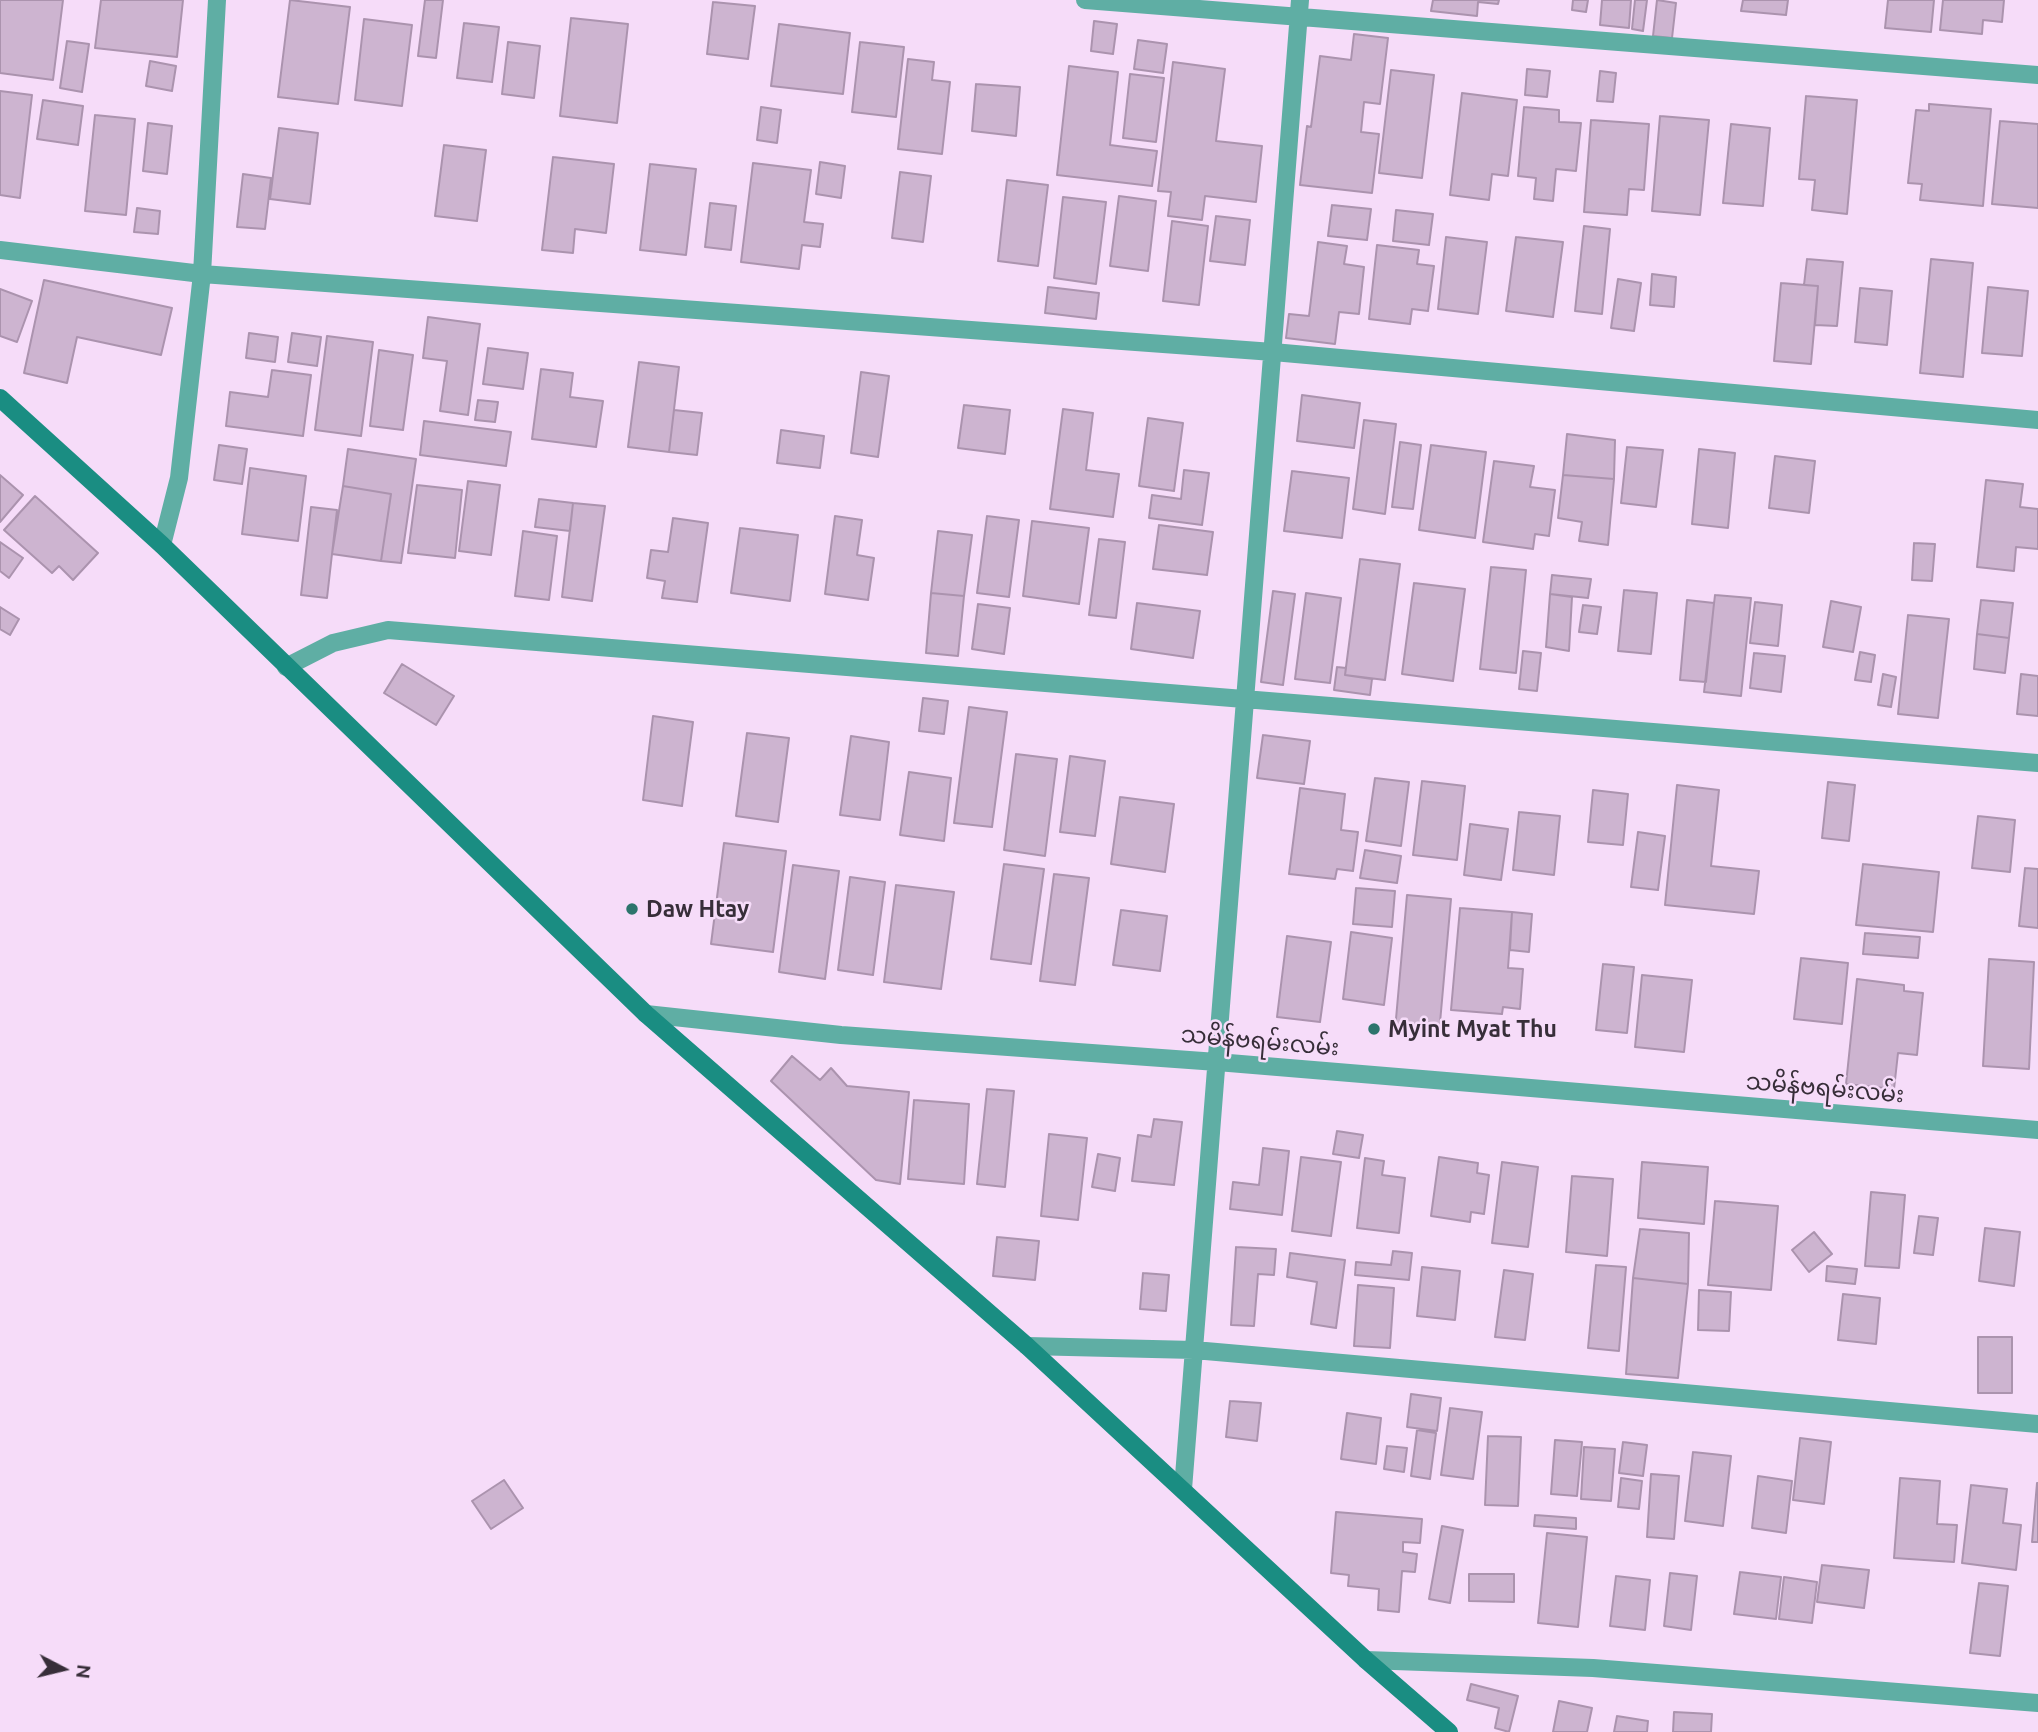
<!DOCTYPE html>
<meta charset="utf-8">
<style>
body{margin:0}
#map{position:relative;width:2038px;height:1732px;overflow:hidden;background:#f6dcf9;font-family:Ubuntu,sans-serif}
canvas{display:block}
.north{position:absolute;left:28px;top:1634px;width:70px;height:70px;-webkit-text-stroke:5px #f6dcf9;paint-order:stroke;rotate:97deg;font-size:19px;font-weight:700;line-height:28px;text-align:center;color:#372e39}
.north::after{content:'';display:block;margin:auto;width:24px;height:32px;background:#372e39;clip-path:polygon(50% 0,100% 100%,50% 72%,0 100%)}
</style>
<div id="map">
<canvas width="2038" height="1732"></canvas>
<div class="north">N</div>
</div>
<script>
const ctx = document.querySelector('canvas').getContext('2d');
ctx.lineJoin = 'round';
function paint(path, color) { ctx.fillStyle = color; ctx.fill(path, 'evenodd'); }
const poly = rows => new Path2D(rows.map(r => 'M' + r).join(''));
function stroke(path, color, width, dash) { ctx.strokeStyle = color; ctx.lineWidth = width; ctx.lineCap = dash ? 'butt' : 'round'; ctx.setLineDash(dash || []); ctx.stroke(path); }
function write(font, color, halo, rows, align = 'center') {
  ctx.font = font + ' Ubuntu,"Noto Sans Myanmar",sans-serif'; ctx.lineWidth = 5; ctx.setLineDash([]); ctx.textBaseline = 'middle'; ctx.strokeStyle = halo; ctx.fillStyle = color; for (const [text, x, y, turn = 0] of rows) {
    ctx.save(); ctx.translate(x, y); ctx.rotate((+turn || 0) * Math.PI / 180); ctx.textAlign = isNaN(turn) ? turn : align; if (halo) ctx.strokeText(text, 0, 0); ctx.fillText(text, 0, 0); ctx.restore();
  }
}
const building = poly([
 [0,0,63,0,53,80,0,73,0,0],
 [101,0,183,0,177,57,95,48,101,0],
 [290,0,350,7,338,104,278,97,290,0],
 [425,0,443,0,436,58,418,56,425,0],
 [1433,0,1499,0,1498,4,1478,2,1477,16,1431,11,1433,0],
 [1573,0,1588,0,1586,12,1572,10,1573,0],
 [1602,0,1631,0,1629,28,1600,25,1602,0],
 [1635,0,1647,0,1643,31,1632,29,1635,0],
 [1657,0,1676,3,1672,38,1653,36,1657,0],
 [1743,0,1788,0,1786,15,1741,11,1743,0],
 [1888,0,1934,0,1931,32,1885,28,1888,0],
 [1943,0,2004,0,2002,22,1983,20,1982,34,1940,30,1943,0],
 [713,2,755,6,748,59,707,54,713,2],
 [571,18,628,24,617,123,560,116,571,18],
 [364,19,412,25,402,106,355,100,364,19],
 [1094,21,1117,24,1113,54,1091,51,1094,21],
 [464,23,499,27,492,82,457,78,464,23],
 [779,24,850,33,843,94,771,86,779,24],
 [1354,34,1388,38,1380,104,1364,102,1361,132,1379,134,1372,193,1300,185,1307,126,1311,127,1320,56,1351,60,1354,34],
 [1138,40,1167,44,1163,73,1134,69,1138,40],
 [67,41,89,44,82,92,60,88,67,41],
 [508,42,540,46,534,98,502,94,508,42],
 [860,42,904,47,896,117,852,112,860,42],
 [908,59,934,62,932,80,950,82,942,154,898,149,908,59],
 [150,61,176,66,172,91,146,86,150,61],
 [1173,62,1225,69,1216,141,1262,146,1256,202,1205,196,1202,220,1168,216,1171,192,1158,191,1173,62],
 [1069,66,1118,72,1110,145,1157,151,1152,186,1057,175,1069,66],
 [1527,69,1550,71,1547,97,1525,95,1527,69],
 [1391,70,1434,75,1422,178,1379,173,1391,70],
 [1600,71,1616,73,1613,102,1597,101,1600,71],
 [1130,74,1164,78,1156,142,1123,138,1130,74],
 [976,84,1020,87,1016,136,972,131,976,84],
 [0,91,32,95,20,198,0,195,0,91],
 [1462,93,1517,100,1508,176,1492,174,1489,200,1450,195,1462,93],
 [1806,96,1857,100,1847,214,1812,210,1815,180,1799,179,1806,96],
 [43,100,83,106,78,145,37,139,43,100],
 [1929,104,1991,109,1983,206,1920,200,1922,184,1908,183,1916,110,1929,111,1929,104],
 [761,107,781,110,777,143,757,140,761,107],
 [1524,107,1559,110,1559,122,1581,123,1576,171,1556,169,1553,201,1534,199,1536,178,1518,176,1524,107],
 [95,115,135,119,126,215,85,211,95,115],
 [1660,116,1709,120,1700,215,1652,211,1660,116],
 [1591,120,1649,124,1644,190,1629,189,1627,215,1584,212,1591,120],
 [2000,121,2038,124,2038,208,1992,204,2000,121],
 [148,123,172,126,167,174,143,171,148,123],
 [1731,124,1770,128,1763,206,1723,203,1731,124],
 [279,128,318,133,310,204,270,199,279,128],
 [444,145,486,150,477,221,435,216,444,145],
 [553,157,614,164,606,233,575,229,573,253,542,250,553,157],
 [820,162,845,166,841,198,816,194,820,162],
 [753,163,811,170,804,222,823,224,820,247,802,245,799,269,741,262,753,163],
 [650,164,696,169,686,255,640,250,650,164],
 [900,172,931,176,923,242,892,238,900,172],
 [243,174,271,178,265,229,237,227,243,174],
 [1007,180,1048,185,1038,266,998,261,1007,180],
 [1119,196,1156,201,1148,271,1110,266,1119,196],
 [1063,197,1106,202,1096,284,1054,278,1063,197],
 [710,203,736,206,731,250,705,247,710,203],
 [1332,205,1371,209,1367,240,1328,236,1332,205],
 [137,208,160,211,158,234,134,232,137,208],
 [1396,210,1433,214,1429,245,1393,241,1396,210],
 [1216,216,1250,220,1245,265,1210,261,1216,216],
 [1172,221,1208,226,1199,305,1163,301,1172,221],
 [1584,226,1610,229,1602,314,1575,311,1584,226],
 [1446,237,1487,242,1478,314,1438,309,1446,237],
 [1516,237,1563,242,1553,317,1506,311,1516,237],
 [1318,242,1347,246,1344,264,1364,267,1359,314,1339,312,1335,344,1286,338,1289,314,1309,316,1318,242],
 [1377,245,1419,250,1417,264,1434,266,1428,311,1412,309,1410,324,1369,319,1377,245],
 [1807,259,1843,262,1837,326,1815,325,1818,286,1804,285,1807,259],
 [1931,259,1973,263,1963,377,1920,373,1931,259],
 [1652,274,1676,277,1674,307,1650,305,1652,274],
 [1618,279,1641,283,1634,331,1611,328,1618,279],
 [44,280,172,308,161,355,77,337,67,383,24,373,44,280],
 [1781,283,1818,286,1811,364,1774,361,1781,283],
 [1048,287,1099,293,1096,319,1045,313,1048,287],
 [1988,287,2028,291,2022,356,1982,353,1988,287],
 [1860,288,1892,291,1887,345,1855,342,1860,288],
 [0,289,32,301,17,342,0,336,0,289],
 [428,317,480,324,468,415,440,411,447,361,423,358,428,317],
 [249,333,278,337,275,362,246,358,249,333],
 [292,333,321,337,317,366,288,362,292,333],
 [327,336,373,342,361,436,315,430,327,336],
 [488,348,528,353,523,389,483,384,488,348],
 [379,350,413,355,403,430,370,426,379,350],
 [639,362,679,367,669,452,628,447,639,362],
 [541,369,573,373,570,397,603,401,596,447,532,439,541,369],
 [272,370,311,375,303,436,226,426,230,392,268,397,272,370],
 [861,372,889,376,878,457,851,453,861,372],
 [1302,395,1360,403,1354,448,1297,441,1302,395],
 [478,400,498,402,495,422,475,420,478,400],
 [964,405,1010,410,1005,454,958,448,964,405],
 [1063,409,1093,413,1086,470,1119,474,1113,517,1050,509,1063,409],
 [674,410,702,413,697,455,669,452,674,410],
 [1148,418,1183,423,1174,491,1139,486,1148,418],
 [1364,420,1396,424,1385,514,1353,509,1364,420],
 [424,421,511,432,506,466,420,455,424,421],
 [781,430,824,436,820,468,777,463,781,430],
 [1567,434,1615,440,1614,479,1563,475,1567,434],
 [1400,442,1421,445,1413,509,1392,507,1400,442],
 [219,445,247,449,242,484,214,480,219,445],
 [1431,445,1486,452,1475,538,1419,530,1431,445],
 [1627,447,1663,450,1656,507,1621,503,1627,447],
 [348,449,416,459,401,563,381,561,391,494,343,486,348,449],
 [1699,449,1735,453,1728,528,1692,524,1699,449],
 [1775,456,1815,461,1809,513,1769,508,1775,456],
 [1494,461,1534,466,1530,487,1555,490,1549,536,1535,534,1533,549,1483,542,1494,461],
 [250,468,306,476,298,541,242,534,250,468],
 [1184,470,1209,473,1202,525,1149,518,1152,495,1181,499,1184,470],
 [1292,471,1349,478,1342,538,1284,531,1292,471],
 [0,475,23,495,0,522,0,475],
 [1563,475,1614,479,1608,545,1579,541,1582,522,1558,518,1563,475],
 [1986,480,2023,484,2020,507,2038,509,2038,549,2016,547,2014,571,1977,567,1986,480],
 [468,481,500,485,491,555,459,551,468,481],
 [417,485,462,490,455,558,408,553,417,485],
 [343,486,391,494,381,561,332,554,343,486],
 [35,496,98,553,73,580,59,566,52,573,4,530,35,496],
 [539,499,573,503,570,531,535,527,539,499],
 [573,503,605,506,592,601,562,597,573,503],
 [311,507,337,510,327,598,301,595,311,507],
 [835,516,862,520,857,555,874,558,868,600,825,594,835,516],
 [987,516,1019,520,1009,597,977,593,987,516],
 [673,518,708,523,697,602,662,598,665,581,647,578,651,550,668,552,673,518],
 [1032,521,1089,528,1079,604,1023,596,1032,521],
 [1159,525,1213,532,1207,575,1153,569,1159,525],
 [740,528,798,535,790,601,731,593,740,528],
 [523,531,557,536,549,600,515,596,523,531],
 [938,531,972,535,964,596,931,593,938,531],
 [1099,539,1125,542,1116,618,1089,615,1099,539],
 [0,542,23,558,9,578,0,571,0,542],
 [1914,543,1935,544,1932,581,1912,580,1914,543],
 [1360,559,1400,564,1385,680,1345,675,1360,559],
 [1491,567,1526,570,1516,673,1480,669,1491,567],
 [1552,575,1591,579,1588,598,1550,594,1552,575],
 [1414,583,1465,589,1453,681,1402,674,1414,583],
 [1624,590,1657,593,1651,654,1618,651,1624,590],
 [1273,591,1295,594,1283,685,1261,682,1273,591],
 [931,593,964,596,958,656,926,653,931,593],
 [1306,593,1341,598,1330,683,1295,679,1306,593],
 [1550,594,1572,597,1569,651,1546,647,1550,594],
 [1715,595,1751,598,1741,696,1704,692,1715,595],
 [1687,600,1714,603,1706,682,1680,680,1687,600],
 [1981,600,2013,603,2009,638,1977,634,1981,600],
 [1831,601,1861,607,1853,652,1823,647,1831,601],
 [1755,602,1782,605,1778,646,1750,643,1755,602],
 [1137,603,1200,611,1193,658,1131,649,1137,603],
 [978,604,1010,608,1004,654,972,649,978,604],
 [1583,605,1601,607,1597,634,1579,632,1583,605],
 [0,607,19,619,10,635,0,629,0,607],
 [1908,615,1949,619,1938,718,1898,714,1908,615],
 [1977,634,2009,638,2005,673,1974,669,1977,634],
 [1523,651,1541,653,1537,691,1519,689,1523,651],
 [1860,652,1875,655,1871,682,1855,680,1860,652],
 [1754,653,1785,656,1781,692,1750,688,1754,653],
 [402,664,454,696,436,725,384,693,402,664],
 [1337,667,1346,668,1345,675,1372,679,1370,695,1334,690,1337,667],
 [1883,674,1896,677,1891,707,1878,705,1883,674],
 [2021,674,2038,676,2038,716,2017,714,2021,674],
 [923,698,948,701,944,734,919,731,923,698],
 [969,707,1007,712,992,827,954,823,969,707],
 [653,716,693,722,682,806,643,800,653,716],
 [747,733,789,738,778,822,736,816,747,733],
 [1263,735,1310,741,1304,784,1257,778,1263,735],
 [851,736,889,742,880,820,840,815,851,736],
 [1016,754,1057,759,1045,856,1004,850,1016,754],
 [1070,756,1105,761,1095,836,1060,832,1070,756],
 [909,772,951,778,944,841,900,835,909,772],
 [1375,778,1409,782,1401,846,1366,841,1375,778],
 [1422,781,1465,786,1457,860,1413,855,1422,781],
 [1828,782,1855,785,1849,841,1822,838,1828,782],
 [1677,785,1719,790,1711,866,1759,871,1754,914,1665,905,1677,785],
 [1300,788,1345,794,1341,830,1358,832,1353,871,1337,869,1335,879,1289,874,1300,788],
 [1593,790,1628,794,1623,845,1588,842,1593,790],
 [1120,797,1174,804,1165,872,1111,864,1120,797],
 [1519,812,1560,816,1554,875,1513,870,1519,812],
 [1978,816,2015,820,2010,872,1972,868,1978,816],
 [1470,824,1508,829,1501,880,1464,875,1470,824],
 [1638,832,1665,836,1658,890,1631,887,1638,832],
 [724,843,786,851,773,952,711,944,724,843],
 [1365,850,1401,856,1397,883,1360,878,1365,850],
 [1004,864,1044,869,1031,964,991,959,1004,864],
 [1863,864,1939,872,1933,932,1856,925,1863,864],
 [793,865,839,871,825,979,779,972,793,865],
 [2025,868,2038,869,2038,928,2019,926,2025,868],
 [1054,874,1089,878,1075,985,1040,981,1054,874],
 [850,877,885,882,873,975,838,970,850,877],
 [896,885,954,892,941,989,884,982,896,885],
 [1356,888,1395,891,1392,927,1353,924,1356,888],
 [1407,895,1451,899,1439,1034,1395,1030,1407,895],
 [1460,908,1512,912,1508,968,1523,969,1520,1009,1503,1007,1502,1014,1451,1010,1460,908],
 [1121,910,1167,916,1160,971,1113,965,1121,910],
 [1512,912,1532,914,1529,952,1510,950,1512,912],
 [1351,932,1392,938,1384,1005,1343,999,1351,932],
 [1865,933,1920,937,1918,958,1863,954,1865,933],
 [1287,936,1331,942,1320,1022,1277,1017,1287,936],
 [1801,958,1848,963,1842,1024,1794,1019,1801,958],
 [1989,959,2034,962,2029,1069,1983,1066,1989,959],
 [1603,964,1634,967,1627,1033,1596,1030,1603,964],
 [1642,975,1692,980,1684,1052,1635,1047,1642,975],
 [1857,979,1904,985,1904,991,1923,993,1917,1055,1898,1053,1894,1089,1846,1084,1857,979],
 [792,1056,820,1080,831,1068,847,1086,909,1092,900,1184,876,1180,771,1081,792,1056],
 [987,1089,1014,1091,1005,1187,977,1184,987,1089],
 [914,1100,969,1104,964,1184,908,1179,914,1100],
 [1154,1119,1182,1122,1174,1185,1132,1181,1138,1135,1151,1137,1154,1119],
 [1337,1131,1363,1135,1359,1158,1333,1154,1337,1131],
 [1049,1134,1087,1138,1078,1220,1041,1216,1049,1134],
 [1263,1148,1289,1151,1282,1215,1230,1209,1233,1182,1259,1185,1263,1148],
 [1098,1154,1120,1158,1115,1191,1092,1187,1098,1154],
 [1301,1157,1341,1162,1331,1236,1292,1231,1301,1157],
 [1439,1157,1478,1163,1477,1173,1489,1175,1484,1214,1471,1212,1470,1222,1431,1216,1439,1157],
 [1365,1158,1384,1161,1382,1175,1405,1178,1399,1233,1357,1228,1365,1158],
 [1502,1162,1538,1167,1528,1247,1492,1243,1502,1162],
 [1642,1162,1708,1167,1704,1224,1638,1218,1642,1162],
 [1572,1176,1613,1179,1607,1256,1566,1252,1572,1176],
 [1871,1192,1905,1195,1899,1268,1865,1266,1871,1192],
 [1715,1201,1778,1206,1771,1290,1708,1285,1715,1201],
 [1919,1216,1938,1218,1933,1255,1914,1253,1919,1216],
 [1985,1228,2020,1232,2014,1286,1979,1281,1985,1228],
 [1640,1229,1689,1233,1688,1284,1633,1278,1640,1229],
 [1814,1232,1832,1254,1809,1272,1792,1250,1814,1232],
 [997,1237,1039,1241,1035,1280,993,1276,997,1237],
 [1236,1247,1276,1249,1274,1275,1258,1274,1254,1326,1231,1325,1236,1247],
 [1393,1251,1412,1253,1409,1280,1355,1275,1356,1262,1391,1265,1393,1251],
 [1290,1253,1345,1260,1336,1328,1311,1324,1317,1282,1287,1277,1290,1253],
 [1596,1265,1626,1267,1619,1351,1588,1348,1596,1265],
 [1827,1266,1857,1269,1855,1284,1826,1281,1827,1266],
 [1422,1267,1460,1271,1455,1320,1417,1316,1422,1267],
 [1504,1270,1533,1274,1525,1340,1495,1337,1504,1270],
 [1143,1273,1169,1275,1166,1311,1140,1309,1143,1273],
 [1633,1278,1688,1284,1678,1378,1626,1374,1633,1278],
 [1358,1285,1394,1288,1390,1348,1354,1346,1358,1285],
 [1699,1290,1731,1292,1729,1331,1698,1330,1699,1290],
 [1843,1294,1880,1298,1876,1344,1838,1340,1843,1294],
 [1978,1337,2012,1337,2012,1393,1978,1393,1978,1337],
 [1411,1394,1441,1398,1437,1431,1407,1427,1411,1394],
 [1230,1401,1261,1403,1257,1441,1226,1437,1230,1401],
 [1450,1408,1482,1412,1473,1479,1441,1475,1450,1408],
 [1347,1413,1381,1418,1376,1464,1341,1459,1347,1413],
 [1417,1430,1436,1433,1430,1479,1411,1476,1417,1430],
 [1488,1436,1521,1437,1518,1506,1485,1505,1488,1436],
 [1800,1438,1831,1442,1824,1504,1793,1500,1800,1438],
 [1555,1440,1582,1442,1577,1496,1551,1494,1555,1440],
 [1623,1442,1647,1445,1643,1476,1619,1473,1623,1442],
 [1387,1446,1407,1448,1404,1472,1384,1469,1387,1446],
 [1584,1447,1615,1449,1611,1501,1581,1499,1584,1447],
 [1693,1452,1731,1456,1723,1526,1685,1521,1693,1452],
 [1651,1474,1679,1476,1674,1539,1647,1537,1651,1474],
 [1758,1476,1792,1481,1786,1533,1752,1528,1758,1476],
 [1621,1478,1642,1481,1639,1509,1618,1507,1621,1478],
 [1900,1478,1940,1481,1937,1524,1957,1525,1954,1562,1894,1558,1900,1478],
 [504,1480,523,1508,491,1529,472,1501,504,1480],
 [2037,1483,2038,1483,2038,1542,2032,1542,2037,1483],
 [1971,1485,2007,1489,2003,1523,2021,1525,2016,1570,1962,1563,1971,1485],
 [1336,1512,1422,1519,1420,1543,1403,1542,1403,1552,1417,1554,1415,1572,1402,1571,1399,1612,1378,1610,1379,1589,1348,1586,1349,1575,1331,1573,1336,1512],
 [1535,1515,1576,1518,1576,1529,1534,1526,1535,1515],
 [1442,1526,1463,1530,1450,1603,1429,1599,1442,1526],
 [1547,1533,1587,1537,1578,1627,1538,1623,1547,1533],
 [1822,1565,1869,1570,1864,1608,1817,1602,1822,1565],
 [1740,1572,1781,1577,1776,1619,1734,1614,1740,1572],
 [1670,1573,1697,1576,1691,1630,1664,1626,1670,1573],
 [1469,1574,1514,1574,1514,1602,1469,1601,1469,1574],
 [1616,1576,1650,1580,1645,1630,1610,1626,1616,1576],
 [1784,1577,1817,1582,1812,1623,1779,1619,1784,1577],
 [1979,1583,2008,1586,2000,1656,1970,1653,1979,1583],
 [1471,1684,1518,1696,1509,1732,1495,1728,1499,1708,1467,1700,1471,1684],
 [1559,1701,1592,1708,1587,1732,1553,1732,1559,1701],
 [1674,1712,1712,1714,1711,1732,1673,1732,1674,1712],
 [1617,1716,1648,1721,1647,1732,1614,1732,1617,1716]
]);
paint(building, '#cdb4d0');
stroke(building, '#ab93ae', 2);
stroke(poly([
 [1085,0,2038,75],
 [0,250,202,274,1273,352,2038,420],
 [162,545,179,478,202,274,217,0],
 [286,667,333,643,388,630,2038,763],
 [646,1014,841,1035,1217,1062,2038,1130],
 [1027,1346,1194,1350,2038,1424],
 [1183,1489,1300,0],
 [1366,1660,1593,1668,2038,1703]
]), '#5faea4', 18);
stroke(poly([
 [0,398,162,545,646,1014,1027,1346,1366,1660,1449,1732]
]), '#1a8d82', 18);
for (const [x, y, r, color] of [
 [632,909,7,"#2c746c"],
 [1374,1029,7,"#2c746c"]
]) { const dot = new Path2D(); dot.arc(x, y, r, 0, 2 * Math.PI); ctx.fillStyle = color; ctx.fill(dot); stroke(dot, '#f6dcf9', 2.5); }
write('bold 23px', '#372e39', '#f6dcf9', [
 ["Daw Htay",646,909],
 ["Myint Myat Thu",1388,1029]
], 'left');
write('23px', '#372e39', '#f6dcf9', [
 ["သမိန်ဗရမ်းလမ်း",1260,1041,5],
 ["သမိန်ဗရမ်းလမ်း",1825,1088,5]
]);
</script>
